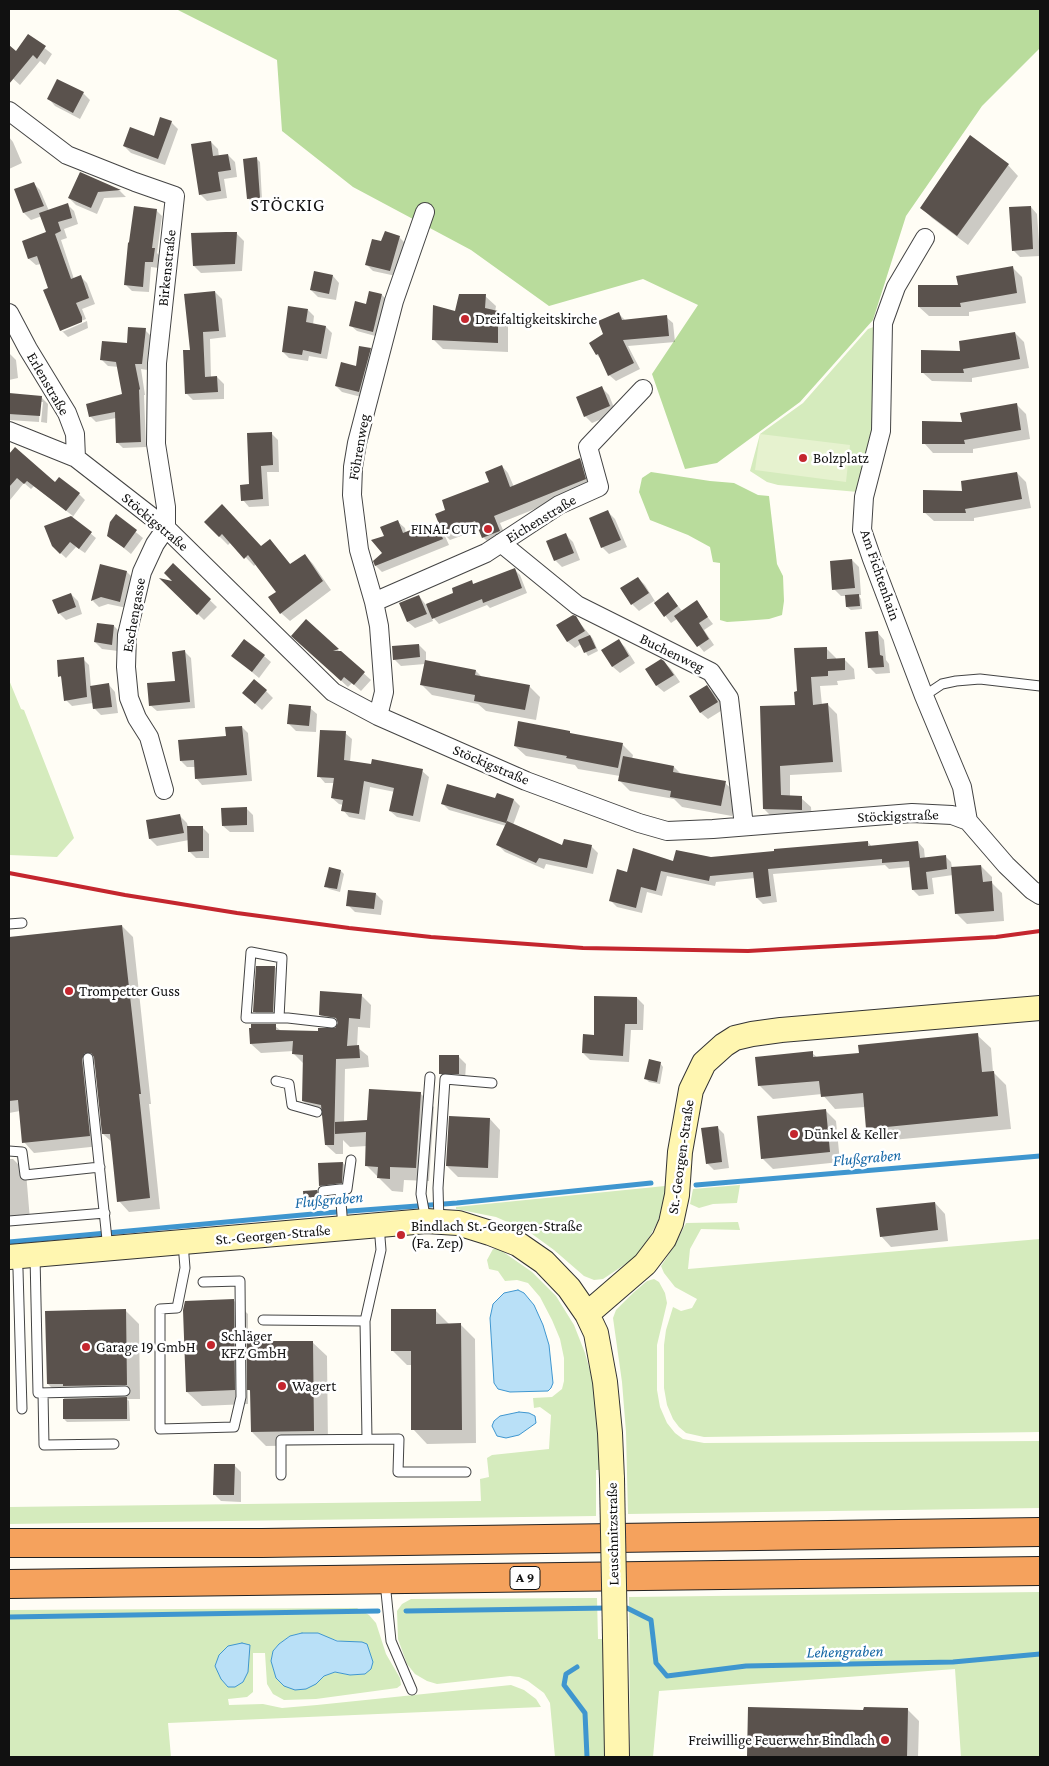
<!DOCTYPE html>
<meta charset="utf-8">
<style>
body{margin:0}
#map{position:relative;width:1049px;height:1766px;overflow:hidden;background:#fffdf5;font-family:"Crimson Pro",serif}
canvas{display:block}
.frame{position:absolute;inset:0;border:10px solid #111;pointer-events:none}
</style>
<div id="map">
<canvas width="1049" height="1766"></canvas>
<div class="frame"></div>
</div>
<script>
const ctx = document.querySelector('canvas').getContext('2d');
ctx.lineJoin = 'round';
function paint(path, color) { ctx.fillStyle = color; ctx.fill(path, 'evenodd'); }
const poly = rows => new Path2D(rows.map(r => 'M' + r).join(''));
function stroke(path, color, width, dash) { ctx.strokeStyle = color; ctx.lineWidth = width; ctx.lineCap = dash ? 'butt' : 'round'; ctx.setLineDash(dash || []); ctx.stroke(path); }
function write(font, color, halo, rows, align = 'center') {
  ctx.font = font + ' "Crimson Pro",serif'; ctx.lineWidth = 5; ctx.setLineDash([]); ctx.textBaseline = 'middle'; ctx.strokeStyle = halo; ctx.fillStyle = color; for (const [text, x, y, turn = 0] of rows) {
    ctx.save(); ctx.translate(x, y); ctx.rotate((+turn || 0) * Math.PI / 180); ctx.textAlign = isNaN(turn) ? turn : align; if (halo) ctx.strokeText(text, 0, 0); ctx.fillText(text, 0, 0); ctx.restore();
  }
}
paint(poly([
 [879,325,879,399,858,492,778,485,767,482,750,471,760,434,803,403,868,329],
 [9,680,21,709,24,710,74,838,57,857,9,855],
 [740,1185,737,1203,713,1204,699,1208,690,1204,693,1189],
 [665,1186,665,1195,658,1221,650,1236,636,1257,603,1279,594,1280,584,1276,554,1250,528,1231,496,1217,456,1209,456,1207],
 [738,1222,740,1230,701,1229,690,1249,688,1269,1040,1239,1040,1432,704,1437,686,1433,679,1427,673,1419,667,1405,664,1388,664,1345,666,1330,673,1307,681,1311,692,1308,697,1299,675,1287,664,1273,661,1266,675,1245,686,1223],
 [493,1249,499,1249,532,1272,556,1296,574,1325,585,1353,593,1382,598,1434,600,1470,596,1470,596,1516,9,1524,9,1507,481,1501,480,1479,489,1477,487,1458,492,1455,549,1449,551,1415,540,1407,534,1408,533,1398,552,1397,562,1389,564,1381,564,1358,560,1339,552,1320,540,1297,528,1283,517,1280,505,1281,498,1271,489,1269,487,1260],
 [654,1279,659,1282,665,1293,667,1303,657,1345,657,1390,660,1407,667,1423,675,1433,683,1439,704,1443,1040,1441,1040,1508,628,1514,626,1432,622,1382,613,1318,616,1310,633,1293,647,1281],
 [1040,1592,1040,1757,961,1757,955,1669,659,1691,653,1757,630,1757,629,1597],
 [597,1598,598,1639,603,1639,606,1757,555,1757,550,1703,544,1693,528,1681,519,1677,510,1676,437,1684,427,1681,415,1674,407,1664,398,1639,397,1611,402,1604,411,1599],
 [357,1608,369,1615,376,1623,386,1654,400,1678,401,1685,397,1688,316,1699,284,1700,273,1694,267,1684,265,1653,253,1653,253,1692,247,1697,228,1699,229,1705,263,1704,282,1708,317,1705,511,1685,524,1690,536,1699,541,1707,168,1723,171,1757,9,1757,9,1610],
 [302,1633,318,1633,327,1638,346,1642,366,1674,350,1675,335,1672,324,1676,276,1678,271,1661,273,1651,279,1644,290,1636]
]), '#d5ebbd');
paint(poly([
 [176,9,1040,9,1040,48,982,106,906,216,873,320,800,402,717,463,685,469,652,374,698,305,643,279,549,306,471,250,353,187,282,131,277,60],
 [651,472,710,481,734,483,758,495,769,496,777,564,783,576,784,601,782,615,769,619,743,621,727,622,720,620,720,563,713,562,710,547,688,535,650,520,639,492,642,478]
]), '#b9dc9c');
paint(poly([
 [760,434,850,445,846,482,755,470]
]), '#e6f2cf');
const water = poly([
 [518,1290,524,1293,534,1305,543,1325,549,1345,553,1383,551,1388,548,1391,510,1392,498,1389,494,1383,490,1318,493,1304,504,1293,518,1290],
 [519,1412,529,1413,535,1416,536,1423,519,1435,506,1438,497,1436,492,1426,494,1421,500,1416,519,1412],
 [302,1633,318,1633,337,1641,362,1642,367,1644,373,1662,371,1669,365,1674,350,1675,335,1672,324,1676,316,1684,306,1689,295,1690,284,1686,276,1678,271,1661,273,1651,279,1644,290,1636,302,1633],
 [242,1643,250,1645,248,1672,243,1682,235,1687,228,1687,221,1679,215,1666,219,1655,228,1646,242,1643]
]);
paint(water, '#b9e0f7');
stroke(water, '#3f96cf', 1);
paint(poly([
 [28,35,52,54,45,65,40,61,20,85,9,75,9,47,16,53],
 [83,93,90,100,80,119,55,106,49,99],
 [171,122,178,129,165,165,131,153,124,146,154,137],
 [9,137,13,142,22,163,9,169],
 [211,142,218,149,219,157,228,155,235,162,237,177,224,179,227,198,207,201,200,194],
 [257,159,260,162,262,200,251,201,248,198],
 [1008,165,1018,176,968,245,932,218,922,208],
 [80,173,120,191,126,197,104,198,97,214,76,205,69,198],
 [33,183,40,190,49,211,67,204,74,211,78,224,64,229,67,238,61,240,74,279,81,277,87,283,95,304,82,309,86,319,62,329,62,332,87,321,88,328,68,337,61,330,41,264,36,265,29,259,23,242,48,233,42,216,31,220,24,213,16,190],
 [1031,207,1037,214,1040,256,1020,257,1013,250],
 [156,210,162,216,157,253,160,256,159,268,151,267,149,292,132,291,126,285],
 [193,234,237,234,244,241,242,271,201,273,194,266],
 [399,237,405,243,396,276,373,271,367,265],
 [1012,267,1022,277,1026,303,969,312,969,316,929,316,919,307,959,287],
 [333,276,339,283,336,300,318,297,311,290],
 [215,292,222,299,226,337,210,339,211,378,217,377,224,384,224,399,193,400,186,393,192,351],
 [382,295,388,301,379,337,357,331,350,325,367,305],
 [485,296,496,306,495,312,508,323,508,352,443,349,433,339,456,312],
 [308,310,314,316,313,325,326,327,332,333,327,359,309,356,308,361,289,358,283,352],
 [619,314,626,321,666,317,673,323,675,342,628,346,640,369,616,381,609,375,602,360,597,355,605,335],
 [145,330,151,336,148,370,141,369,145,395,144,395,146,447,123,448,117,442,116,418,96,422,90,416,124,395,119,367,108,366,102,360,128,345],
 [1015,333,1024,342,1029,368,972,378,972,382,932,381,922,372],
 [370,349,376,355,365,398,342,392,336,386,357,367],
 [9,353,16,360,18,378,9,380],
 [602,388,609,395,616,413,592,423,585,416],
 [9,395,41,397,48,404,47,423,41,422,43,402,40,402,39,422,9,420],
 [1016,404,1026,414,1030,439,973,449,973,453,933,453,924,443,963,423],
 [271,433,278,440,279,472,267,472,269,506,249,507,243,500,251,486],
 [15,449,55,484,79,494,85,500,72,518,96,538,85,553,76,547,66,558,53,546,46,527,73,516,34,486,31,489,24,483,10,500,9,499,9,456],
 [580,460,586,466,592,486,500,523,506,537,490,544,483,537,480,529,450,540,444,534,449,545,382,572,376,566,383,553,385,536,398,522,405,528,406,533,412,531,418,536,438,528,444,534,436,515,447,511,490,483,502,466,508,473,514,487],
 [1017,473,1026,482,1031,508,974,518,974,521,934,521,924,512],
 [608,512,615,519,627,547,609,554,602,547],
 [116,516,143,538,131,554,108,535],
 [205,522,262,548,270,540,291,565,305,555,313,564,331,590,290,621,281,613,277,592,256,564,254,566,231,542,228,545],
 [566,535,573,542,580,560,562,567,555,560],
 [852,560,859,567,861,595,858,595,861,599,862,609,851,610,847,607,846,596,841,596,834,589],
 [173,565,217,607,204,620,163,580,176,583],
 [101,566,127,572,134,579,127,608,108,604,99,607,93,601],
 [514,569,520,575,527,593,490,608,487,605,439,624,430,614,433,621,415,628,408,622,419,596,426,605,455,594,471,582,474,585],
 [638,578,645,585,656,603,668,594,683,612,696,602,713,624,704,630,714,645,704,652,677,619,671,623,654,601,639,611,632,604,622,588],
 [71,594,78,601,82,614,66,620,59,613],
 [575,617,593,639,598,651,588,656,581,644,575,648,568,642,558,626],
 [306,621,371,680,361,691,352,683,348,687,299,642],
 [98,624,114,626,121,633,118,651,102,649,95,642],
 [878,633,884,640,886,660,889,664,890,673,876,674,869,667],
 [619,641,625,647,635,663,620,673,613,667,602,651],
 [419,645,426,652,426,662,476,671,483,678,529,686,540,697,536,720,486,711,478,704,432,695,422,685,425,664,401,666,394,659],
 [826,648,836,658,836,660,844,659,854,669,855,679,837,681,838,685,820,686,822,705,828,705,837,714,842,772,790,775,790,797,801,798,811,807,812,820,774,819,764,809,796,706,798,692],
 [185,652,191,658,195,708,157,711,150,705,176,682],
 [233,656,264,656,271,662,259,678],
 [83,659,89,665,91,687,109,685,115,692,118,713,101,715,94,708,93,703,72,706,66,700,63,679,60,676],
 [664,662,671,669,680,682,664,692,657,686],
 [707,687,714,693,724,709,708,719,701,713,691,697],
 [266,691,273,698,262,710,251,700],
 [310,708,317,714,316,732,296,731,289,724],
 [242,727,248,733,252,781,202,785,196,778,195,767,187,767,181,761,227,737],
 [569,732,573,735,622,744,633,755,632,759,674,767,682,775,725,783,736,793,732,816,682,807,674,799,630,791,620,781,620,776,578,769,575,765,526,756,515,746],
 [345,733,352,739,350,762,422,771,429,777,420,822,397,817,390,811,395,792,370,787,365,820,349,817,343,810,343,805,339,804,332,798,334,783,325,783,319,776],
 [498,795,514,800,520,806,513,825,563,847,591,846,598,853,593,874,546,864,544,869,505,852,498,845,506,826,449,810,443,804,496,800],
 [246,808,253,815,254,832,230,832,223,826],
 [180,816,187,823,188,827,202,827,209,834,209,858,196,858,189,851,189,840,157,846,150,839,147,821],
 [868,842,872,847,918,842,924,849,925,859,945,856,951,862,952,868,981,866,992,877,992,883,1002,893,1004,921,967,924,956,913,953,875,932,878,934,894,919,896,913,890,911,867,889,869,885,865,773,874,777,902,763,904,757,898,755,878,716,882,715,886,667,876,662,896,647,892,642,913,617,907,611,901,628,873,674,863],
 [341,871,344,874,340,892,329,889,326,886],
 [376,894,383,901,381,915,355,912,348,905],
 [122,926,133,937,151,1104,149,1104,160,1209,129,1212,119,1201,112,1142,103,1134,96,1062,92,1070,100,1146,34,1153,24,1142,20,1111,9,1113,9,939],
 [275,967,281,974,280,1018,261,1018,254,1011],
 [361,995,371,1005,370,1028,358,1027,357,1047,368,1056,369,1067,345,1069,344,1122,368,1121,420,1093,434,1107,429,1181,404,1180,403,1192,392,1191,366,1165,367,1146,350,1147,343,1140,343,1154,336,1154,326,1145,323,1112,313,1111,303,1101,304,1064,294,1054,294,1051,261,1053,251,1044,275,1026,281,1031,319,1032,336,1030,338,1026,330,1024,320,1015],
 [637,998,644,1005,643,1030,631,1030,629,1062,590,1060,583,1053,595,1037],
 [977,1035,991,1048,993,1072,1006,1085,1011,1129,881,1141,867,1128,865,1107,835,1109,822,1094,773,1099,759,1085,812,1053,818,1058,860,1054],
 [459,1057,466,1064,465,1080,447,1080,440,1073],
 [660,1063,663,1067,660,1084,649,1082,646,1079],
 [825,1110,836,1121,840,1162,773,1169,762,1158],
 [490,1119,500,1130,498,1178,458,1177,447,1166],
 [717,1127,724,1134,729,1168,714,1170,707,1163],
 [9,1159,13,1159,26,1172,30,1220,9,1222],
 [343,1163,350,1170,348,1189,327,1192,320,1185],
 [316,1191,324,1201,324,1205,308,1206,305,1203],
 [935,1203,945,1214,948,1241,891,1247,881,1236],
 [233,1300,248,1314,248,1343,312,1342,327,1356,328,1445,266,1446,252,1432,252,1393,248,1389,248,1404,202,1406,187,1392],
 [125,1310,139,1324,140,1399,127,1399,129,1401,130,1421,67,1422,64,1419,64,1398,62,1398,48,1384],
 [435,1310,450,1325,461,1325,475,1339,476,1443,427,1444,413,1429,412,1365,407,1365,392,1350],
 [234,1465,241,1472,241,1502,221,1501,214,1494],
 [749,1709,865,1712,908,1710,919,1721,918,1757,749,1757]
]), '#0003');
stroke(poly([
 [696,1185,1040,1156],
 [9,1242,324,1213,457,1203,651,1183],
 [621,1608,627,1608,651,1620,656,1663,667,1676,746,1666,953,1662,1040,1654],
 [406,1611,608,1608],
 [9,1617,378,1611],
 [577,1667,566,1674,564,1685,585,1713,587,1757]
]), '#3f96cf', 5);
paint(poly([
 [28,34,46,46,37,59,33,55,9,84,9,45,16,51],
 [57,79,84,92,73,113,47,99],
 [160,117,172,121,158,159,123,146,130,127,154,136],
 [970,135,1009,164,957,236,920,208],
 [211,141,213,156,228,154,231,170,218,172,221,191,199,195,191,144],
 [257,157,260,198,247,199,243,159],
 [80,172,121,190,98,192,91,208,68,198],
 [34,182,44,206,23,213,14,189],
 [68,203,72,218,58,222,61,231,55,234,71,279,81,275,89,298,76,303,82,317,82,322,60,331,43,290,48,288,37,256,28,259,22,241,46,232,39,213],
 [134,206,157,209,152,248,155,248,153,262,145,262,143,287,124,285,128,243,129,242],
 [1031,206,1033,249,1012,251,1009,207],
 [385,231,400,236,390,271,365,265,372,239,381,241],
 [226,232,237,232,235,264,193,266,191,233],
 [1013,266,1017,293,960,303,961,307,918,307,918,285,958,285,956,276],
 [314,271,333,275,329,294,310,290],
 [215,291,219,331,203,332,205,377,217,376,218,392,185,394,183,350,190,350,184,294],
 [369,291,382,294,373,332,349,326,355,301,366,304],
 [459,294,486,294,485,308,498,311,498,343,432,340,433,305,455,311],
 [288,306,308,309,306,322,326,326,321,354,303,350,302,355,282,352],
 [619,312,622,320,667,315,669,336,623,340,634,363,608,376,598,354,596,355,589,343,603,334,598,321],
 [128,327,146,328,142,364,135,364,140,389,139,390,141,442,116,443,115,412,89,417,86,404,122,394,116,362,100,360,102,341,127,343],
 [1015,332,1020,359,963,369,964,373,921,373,921,350,960,351,959,341],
 [359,346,371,348,359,392,335,386,341,362,356,366],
 [602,386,610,406,584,417,576,397],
 [9,393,42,396,40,416,9,414],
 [1017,403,1021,430,964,440,965,444,922,444,922,421,962,422,960,413],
 [272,432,273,465,261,466,263,499,241,501,240,485,249,484,247,433],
 [15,447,55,482,59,477,80,493,66,511,27,481,24,484,17,478,9,487,9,454],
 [580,458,586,479,494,516,500,531,482,538,475,521,443,534,435,514,445,510,442,500,489,482,485,472,502,465,510,487],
 [1017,472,1022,499,965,509,966,513,923,513,923,490,962,491,961,481],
 [222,504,261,546,270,539,290,564,305,554,323,581,280,614,268,597,276,592,248,555,244,559,222,534,219,537,204,522],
 [608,510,621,540,601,548,589,518],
 [116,514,137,530,124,548,107,536,110,522],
 [71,516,92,532,79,549,70,542,60,554,52,546,44,526],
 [398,520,403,533,413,529,415,536,438,526,443,539,375,566,373,561,382,553,371,540,384,536,380,527],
 [566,533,574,553,554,561,546,541],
 [852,559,855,588,832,590,830,561],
 [173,563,211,599,197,615,159,578,172,581,164,573],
 [100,564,127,571,120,602,101,597,91,601],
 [515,568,522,588,483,603,482,599,432,619,426,604,453,593,452,588,472,580,473,584],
 [638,577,649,593,631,605,620,588],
 [668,592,678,606,664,617,654,603],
 [71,593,76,607,58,614,52,600],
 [859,594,860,606,846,607,845,595],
 [419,595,427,614,407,622,399,603],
 [697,600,708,617,699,623,709,639,697,647,674,616],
 [573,615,576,616,585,631,567,642,556,625],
 [306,619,339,649,333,651,341,651,365,672,354,685,344,677,341,681,291,636],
 [97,623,114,625,112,645,94,642],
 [878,631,880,655,883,656,884,667,868,668,865,632],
 [590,635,596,648,584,653,578,640],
 [244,639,265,655,252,672,231,656],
 [619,639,629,656,612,667,601,650],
 [419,644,420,657,393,660,392,646],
 [827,647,827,659,845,658,845,670,828,671,828,676,811,677,813,705,828,703,833,762,780,766,781,795,802,796,802,810,763,809,760,706,795,705,794,692,797,691,794,648],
 [185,650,190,702,149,706,147,683,175,681,172,652],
 [84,657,87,697,64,701,61,676,58,677,57,660],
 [661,659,664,661,674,675,656,686,645,669],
 [425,660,476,670,475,675,530,685,525,710,474,701,475,695,420,685],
 [254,679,267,690,255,704,242,693],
 [109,683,112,707,93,709,90,686],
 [707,685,718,702,700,713,689,696],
 [289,704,311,706,309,726,287,724],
 [518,721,570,731,570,733,623,743,618,768,566,758,567,756,514,746],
 [242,726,247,775,195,779,194,760,180,761,178,740,226,736,225,727],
 [320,730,346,731,344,760,371,764,372,759,423,769,413,816,389,811,394,788,364,781,359,814,341,811,343,800,331,798,334,778,317,777],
 [623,756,674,766,673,772,726,781,721,806,670,797,671,791,618,781],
 [447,784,495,798,497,793,514,799,506,823,441,804],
 [247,807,247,825,222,826,221,808],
 [180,814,184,833,149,839,146,820],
 [507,821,562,845,564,839,592,845,587,868,539,858,536,863,496,845],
 [187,826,203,826,203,851,188,852],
 [868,841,868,846,918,841,920,858,946,855,947,869,926,872,928,889,912,890,909,861,882,863,882,859,768,869,771,896,756,898,753,872,710,876,709,881,661,871,656,891,641,887,636,908,609,901,617,869,627,872,633,848,673,861,676,850,711,857,774,851,774,849],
 [981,865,983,882,992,881,994,911,955,914,951,867],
 [329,867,341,870,337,889,324,887],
 [348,890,376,893,374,909,346,906],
 [122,925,141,1094,139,1094,150,1198,117,1202,110,1134,102,1134,94,1057,91,1053,85,1053,82,1059,90,1136,22,1143,18,1100,9,1101,9,937],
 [256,966,275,966,273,1012,253,1012],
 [320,991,362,994,360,1019,349,1018,347,1046,359,1045,360,1058,336,1059,334,1145,325,1145,321,1105,302,1101,303,1055,292,1054,293,1041,250,1044,249,1028,251,1028,251,1024,276,1024,276,1030,318,1031,318,1028,335,1028,338,1023,336,1018,319,1015],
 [594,996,637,997,637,1024,625,1024,623,1056,582,1053,583,1034,594,1035],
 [978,1033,982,1072,994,1071,998,1116,866,1129,863,1093,821,1097,819,1081,758,1086,755,1057,813,1051,813,1057,859,1053,858,1045],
 [439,1055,459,1055,459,1074,439,1074],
 [649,1059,661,1062,657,1082,644,1079],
 [369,1089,421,1092,416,1168,390,1167,390,1179,377,1178,378,1167,365,1166,366,1132,335,1134,335,1122,367,1120],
 [826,1109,830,1152,761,1159,757,1116],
 [449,1116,490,1118,488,1168,446,1166],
 [718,1126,722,1162,706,1164,701,1128],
 [343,1162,342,1183,319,1186,318,1163],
 [317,1190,318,1194,321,1197,321,1202,304,1203,303,1191],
 [935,1202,938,1230,880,1237,876,1208],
 [234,1299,235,1390,186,1392,183,1310,185,1301],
 [126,1309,127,1385,63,1386,63,1384,47,1384,45,1311],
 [391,1309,436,1309,436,1324,461,1323,462,1430,411,1430,411,1351,391,1351],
 [247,1341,313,1341,314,1431,251,1432,250,1390,247,1390],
 [127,1397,127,1419,63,1419,63,1399],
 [214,1464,235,1464,234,1495,213,1495],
 [748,1707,863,1710,864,1707,908,1708,907,1757,747,1757]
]), '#5a524d');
const lane = poly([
 [924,696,942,684,956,681,980,679,1040,686],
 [9,924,22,923],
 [279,1018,282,958,251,952,246,1018,288,1018,332,1023],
 [88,1058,108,1249],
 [276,1081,289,1084,292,1105,317,1112],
 [9,1151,22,1152,25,1175,100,1167],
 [340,1189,347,1189,351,1160],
 [323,1191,340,1189,343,1228],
 [9,1221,105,1213],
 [426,1221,421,1194,430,1077],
 [439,1222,438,1188,445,1079,492,1083],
 [183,1243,185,1268,177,1308,160,1309,160,1429,234,1427,241,1397,240,1281,203,1282],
 [35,1256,38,1393,125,1391],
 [16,1257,18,1270,22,1409],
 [263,1320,365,1321],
 [43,1393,44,1445,114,1444],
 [367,1439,365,1321,381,1250,379,1225],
 [281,1475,281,1440,399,1439,398,1472,466,1472],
 [385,1582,391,1641,412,1690]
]);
const street = poly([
 [9,111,67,155,135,182,175,196,157,363,156,444,166,507,166,528],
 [925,238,896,287,883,323,881,431,864,497,862,530,872,559,924,696,962,787,968,821],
 [9,313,28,349,67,413,75,434,76,458],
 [9,431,76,458,166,528,333,692,378,716,526,781,639,823,667,831,713,829,912,813,952,815,968,821,1006,865,1032,890,1040,895],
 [501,543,577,605,711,672,729,698,744,826],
 [374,602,486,553,559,505,599,487,588,447,643,389],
 [378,716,384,692,379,626,374,602,359,550,352,495,353,467,357,443,394,301,425,212],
 [164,790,149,737,137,718,129,698,126,667,127,635,142,572,155,544,166,528]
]);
const secondary = poly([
 [9,1257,426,1221,458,1223,490,1233,518,1244,544,1262,569,1288,587,1314,596,1333,605,1382,610,1433,612,1479],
 [587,1314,645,1264,664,1239,671,1223,677,1195,680,1152,691,1090,704,1063,724,1045,735,1038,752,1034,781,1030,1040,1008],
 [615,1638,617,1757]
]);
const highway = poly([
 [9,1543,262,1543,1040,1532],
 [9,1584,1040,1571]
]);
stroke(lane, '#444', 11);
stroke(street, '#444', 20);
stroke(secondary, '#333', 26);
stroke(highway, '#222', 30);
stroke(lane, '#fff', 9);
stroke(street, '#fff', 18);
stroke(secondary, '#fff6b0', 24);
stroke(highway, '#f5a25d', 28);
stroke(poly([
 [9,873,125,895,237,913,349,928,431,937,583,948,748,951,996,937,1040,931]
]), '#c4262e', 4);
const secondaryBridge = poly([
 [612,1479,615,1638]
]);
stroke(secondaryBridge, '#333', 26, []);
stroke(secondaryBridge, '#fff6b0', 24);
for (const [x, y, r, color] of [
 [465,319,5,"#c4262e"],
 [803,458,5,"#c4262e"],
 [488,529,5,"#c4262e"],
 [69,991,5,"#c4262e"],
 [794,1134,5,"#c4262e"],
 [401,1235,5,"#c4262e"],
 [211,1345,5,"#c4262e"],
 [86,1347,5,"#c4262e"],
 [282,1386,5,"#c4262e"],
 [885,1740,5,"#c4262e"]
]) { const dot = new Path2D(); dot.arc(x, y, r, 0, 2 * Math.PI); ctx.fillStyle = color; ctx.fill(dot); stroke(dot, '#fff', 2); }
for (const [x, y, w] of [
 [525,1578,30]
]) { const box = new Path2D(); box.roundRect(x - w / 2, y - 11.5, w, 23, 4); ctx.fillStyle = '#fff'; ctx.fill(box); stroke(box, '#111', 1); }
write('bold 14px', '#111', null, [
 ["A 9",525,1578]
]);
write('15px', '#111', '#fff', [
 ["Birkenstraße",167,268,-84],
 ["Erlenstraße",48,384,60],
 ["Föhrenweg",359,447,-80],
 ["Eichenstraße",541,519,-31],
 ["Stöckigstraße",155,522,40],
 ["Am Fichtenhain",880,575,71],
 ["Eschengasse",134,615,-80],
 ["Buchenweg",672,653,26],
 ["Stöckigstraße",491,765,23],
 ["Stöckigstraße",898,816,-2],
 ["St.-Georgen-Straße",681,1157,-82],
 ["St.-Georgen-Straße",273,1235,-5],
 ["Leuschnitzstraße",613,1534,-91]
]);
write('15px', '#111', '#fff', [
 ["Dreifaltigkeitskirche",475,319],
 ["Bolzplatz",813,458],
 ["FINAL CUT",478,529,"right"],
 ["Trompetter Guss",79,991],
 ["Dünkel & Keller",804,1134],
 ["Bindlach St.-Georgen-Straße",411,1226],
 ["(Fa. Zep)",411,1243],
 ["Schläger",221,1336],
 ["KFZ GmbH",221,1353],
 ["Garage 19 GmbH",96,1347],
 ["Wagert",292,1386],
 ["Freiwillige Feuerwehr Bindlach",875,1740,"right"]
], 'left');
write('italic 16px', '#1768a6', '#fff', [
 ["Flußgraben",867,1158,-5],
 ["Flußgraben",329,1200,-5],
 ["Lehengraben",845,1652,-1]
]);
ctx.letterSpacing = '1px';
write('18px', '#111', '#fff', [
 ["STÖCKIG",288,205]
]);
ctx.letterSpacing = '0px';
</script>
